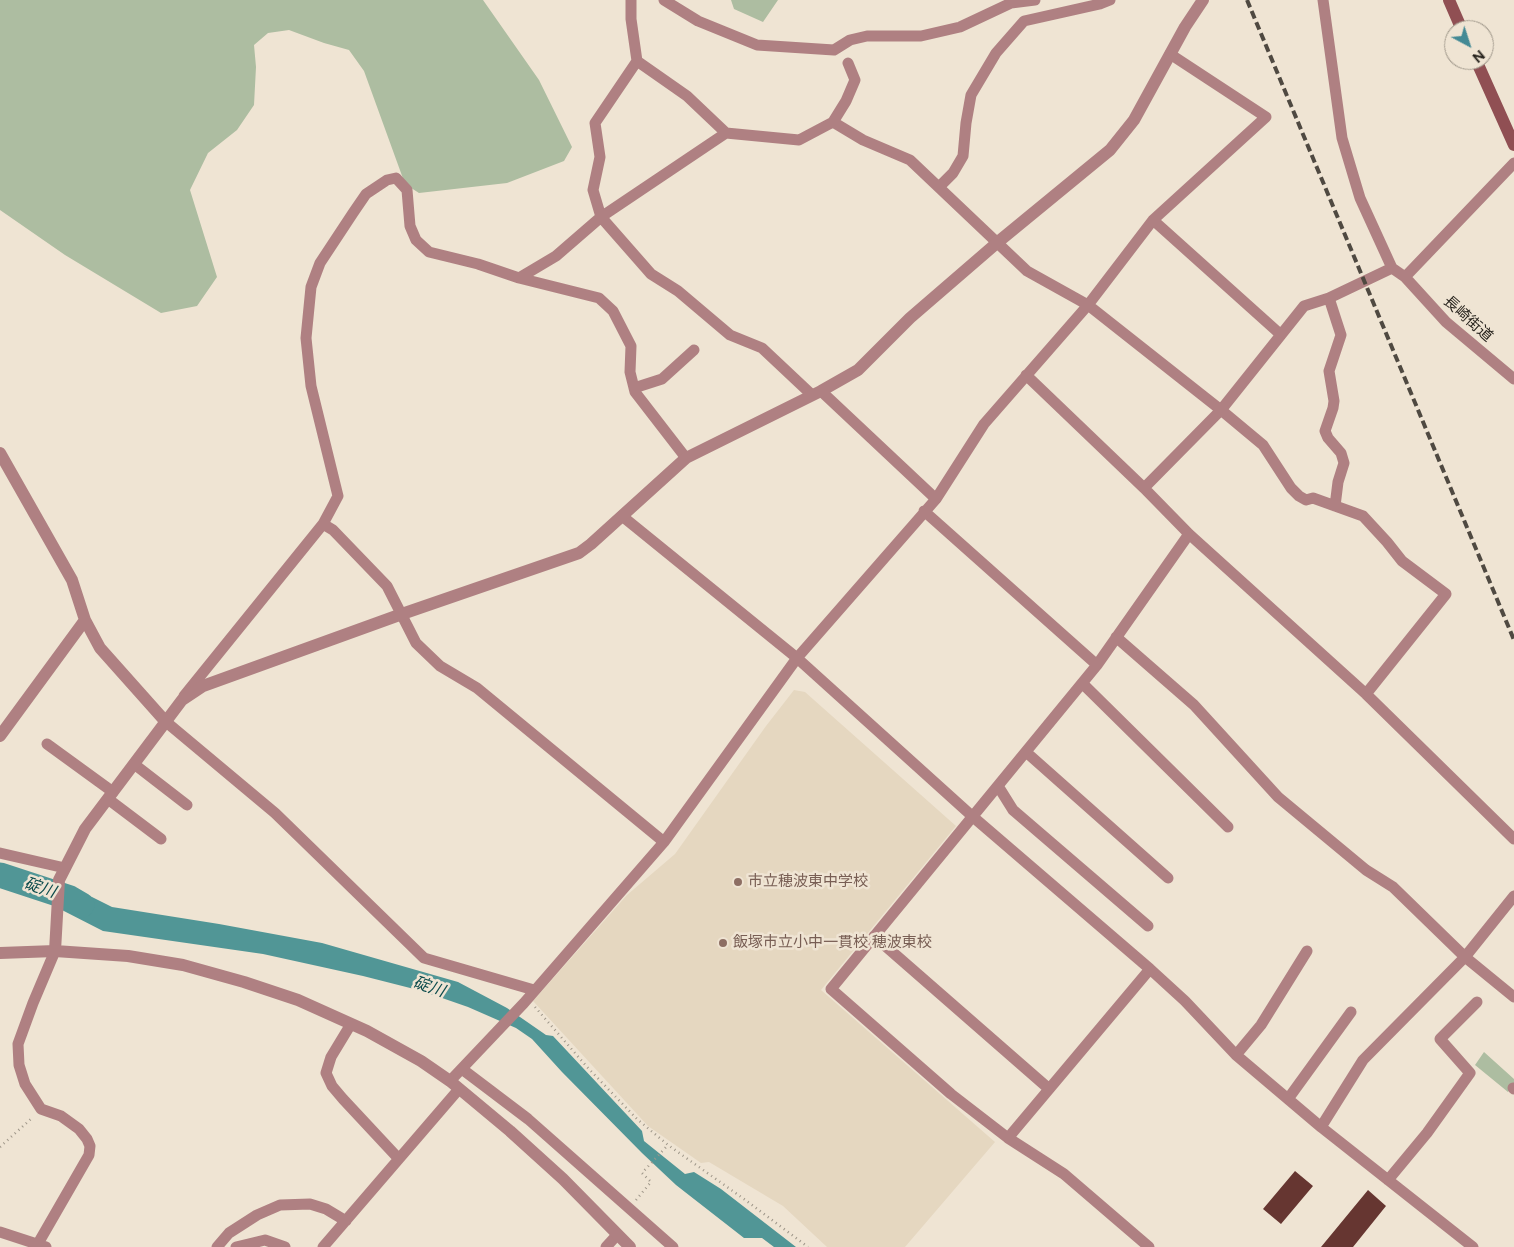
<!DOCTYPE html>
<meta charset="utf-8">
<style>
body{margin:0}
#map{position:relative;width:1514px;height:1247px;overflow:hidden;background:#efe4d3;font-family:Figtree,sans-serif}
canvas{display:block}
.north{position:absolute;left:1444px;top:20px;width:50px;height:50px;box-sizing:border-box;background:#efe4d3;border:1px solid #9e9689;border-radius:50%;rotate:140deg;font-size:14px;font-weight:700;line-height:20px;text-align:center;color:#25211b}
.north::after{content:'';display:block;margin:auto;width:18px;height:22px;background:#448a95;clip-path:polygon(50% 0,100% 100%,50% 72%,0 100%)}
</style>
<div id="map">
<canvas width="1514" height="1247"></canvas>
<div class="north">N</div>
</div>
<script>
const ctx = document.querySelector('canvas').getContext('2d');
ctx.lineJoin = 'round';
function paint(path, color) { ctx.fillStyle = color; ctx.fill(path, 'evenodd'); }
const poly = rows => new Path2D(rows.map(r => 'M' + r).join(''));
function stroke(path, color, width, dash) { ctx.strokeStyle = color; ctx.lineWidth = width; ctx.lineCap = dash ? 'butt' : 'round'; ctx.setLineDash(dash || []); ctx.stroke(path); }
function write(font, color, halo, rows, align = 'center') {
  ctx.font = font + ' Figtree,"Noto Sans JP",sans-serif'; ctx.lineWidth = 5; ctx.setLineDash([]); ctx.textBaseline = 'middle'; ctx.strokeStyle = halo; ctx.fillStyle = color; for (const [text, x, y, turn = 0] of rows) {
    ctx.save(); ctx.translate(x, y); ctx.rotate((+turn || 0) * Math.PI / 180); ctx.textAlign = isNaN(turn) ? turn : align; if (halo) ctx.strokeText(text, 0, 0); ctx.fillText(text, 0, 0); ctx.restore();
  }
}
paint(poly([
 [794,690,805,692,956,826,821,990,995,1142,905,1247,827,1247,783,1206,709,1162,701,1163,648,1126,533,1001,627,895,675,854,766,726]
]), '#e5d7c0');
paint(poly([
 [0,0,483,0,539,80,572,147,564,161,507,183,419,193,405,184,364,71,349,50,324,43,289,30,268,33,254,45,256,67,254,105,237,130,208,153,190,190,217,277,197,306,161,313,65,255,0,210],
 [731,0,778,0,763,22,734,9],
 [1484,1052,1514,1079,1514,1084,1508,1092,1475,1065]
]), '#adbda1');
paint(poly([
 [59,886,92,897,112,907,219,924,322,943,458,982,507,1008,546,1035,553,1036,642,1131,644,1141,685,1174,694,1172,721,1189,796,1247,774,1247,762,1238,744,1238,676,1185,642,1153,562,1072,532,1039,516,1028,468,1007,422,991,363,976,263,954,103,931,58,908]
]), '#519696');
stroke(poly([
 [0,875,70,898,82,905]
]), '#519696', 25);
paint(poly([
 [1295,1171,1313,1186,1281,1224,1263,1209],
 [1368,1190,1386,1206,1353,1247,1321,1247]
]), '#663631');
stroke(poly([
 [535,1007,588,1068,637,1119,668,1145,744,1199,808,1247],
 [0,1147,32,1118],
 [636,1200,651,1182,642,1173,668,1145]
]), '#9e9689', 2.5, [1, 4]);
stroke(poly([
 [631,0,631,19,637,61,595,123,600,157,593,190,601,217,651,274,678,291,730,335,762,348,812,395],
 [664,0,698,21,757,45,834,50,850,40,867,36,921,36,960,27,1011,3,1035,0],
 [1323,0,1342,138,1360,198,1392,268,1405,277,1446,322,1514,379],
 [637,61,687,96,726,133],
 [833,122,846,101,855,80,848,63],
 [939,187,953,173,963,156,966,123,971,95,996,53,1024,21,1100,4,1110,0],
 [1153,220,1280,334],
 [1405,277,1514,163],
 [519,278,556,256,601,217,726,133,799,140,833,122,863,140,910,160,1027,271,1088,305,1221,410,1263,445,1291,488,1299,496,1306,500,1313,498,1363,516,1387,542,1402,561,1446,594,1366,694],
 [1329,298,1341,335,1329,371,1334,401,1333,408,1325,431,1328,438,1341,453,1344,463,1338,482,1335,506],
 [1026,375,1144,488,1189,534,1366,694,1514,839],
 [634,388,662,379,694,350],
 [821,391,936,499],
 [1144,488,1221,410,1304,306,1329,298,1392,268],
 [924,511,1097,665],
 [622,516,797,658,972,816,1150,969,1185,1001,1236,1055,1321,1127,1473,1247],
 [323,524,333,530,387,586,416,643,440,666,477,688,664,842],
 [1116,637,1194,705,1278,797,1366,870,1393,887,1465,957,1514,997],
 [1082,683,1228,827],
 [184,696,323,524,338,496,311,386,306,338,311,287,320,263,353,213,366,194,387,180,396,178,407,190,410,226,416,240,429,252,478,264,519,278,599,298,613,311,631,346,630,372,635,392,686,458],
 [165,721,275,813,424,958,534,990],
 [47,744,113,792],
 [1026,752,1168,878],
 [134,764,187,805],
 [998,786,1013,810,1148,926],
 [108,799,161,839],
 [0,853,65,868],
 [874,936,1048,1088],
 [351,1024,331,1057,326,1073,332,1086,343,1099,398,1158],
 [1236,1055,1261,1025,1307,951],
 [462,1069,528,1119,673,1247],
 [450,1081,524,1003,664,842,797,658,936,499,984,424,1088,305,1153,220,1266,117,1170,54],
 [1513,1088,1514,1089],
 [1288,1099,1351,1012],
 [1321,1127,1363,1060,1465,957,1514,896],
 [1008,1138,951,1094,831,989,1097,665,1189,534],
 [1388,1180,1427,1133,1470,1073,1440,1039,1477,1002],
 [0,1232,46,1247],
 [36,1247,89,1155,90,1146,87,1139,79,1129,61,1116,41,1109,25,1084,19,1065,18,1044,33,1003,55,951],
 [217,1247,229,1233,257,1215,280,1205,310,1204,326,1209,346,1221],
 [236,1247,265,1240,285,1247],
 [323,1247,459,1089],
 [606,1247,617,1235],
 [1149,1247,1064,1174,1008,1138,1150,969]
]), '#af8082', 11);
stroke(poly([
 [0,453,72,580,85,620,100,648,165,721],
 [0,736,85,620],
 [55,951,59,880,85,829,182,700,203,686,402,614,579,553,591,544,686,458,821,391,858,370,910,318,998,242,1110,150,1134,120,1185,27,1203,0],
 [0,953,55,951,128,956,183,965,244,982,298,1000,367,1031,421,1061,450,1081,510,1131,563,1179,630,1247]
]), '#af8082', 12);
stroke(poly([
 [1449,0,1462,30],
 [1476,60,1514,145]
]), '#904f53', 12);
stroke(poly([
 [1247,0,1514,640]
]), '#4f4941', 4, [8, 4]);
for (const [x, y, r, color] of [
 [738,882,5,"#8d6e63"],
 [723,943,5,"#8d6e63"]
]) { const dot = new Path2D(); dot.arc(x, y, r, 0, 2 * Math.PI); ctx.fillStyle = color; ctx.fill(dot); stroke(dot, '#efe4d3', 2); }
write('15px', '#25211b', '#efe4d3', [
 ["長崎街道",1468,319,42]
]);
write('15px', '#785e54', '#efe4d3', [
 ["市立穂波東中学校",748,882],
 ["飯塚市立小中一貫校 穂波東校",733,943]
], 'left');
write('italic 16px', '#0d4c4d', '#efe4d3', [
 ["碇川",40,888,18],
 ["碇川",429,987,19]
]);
</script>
